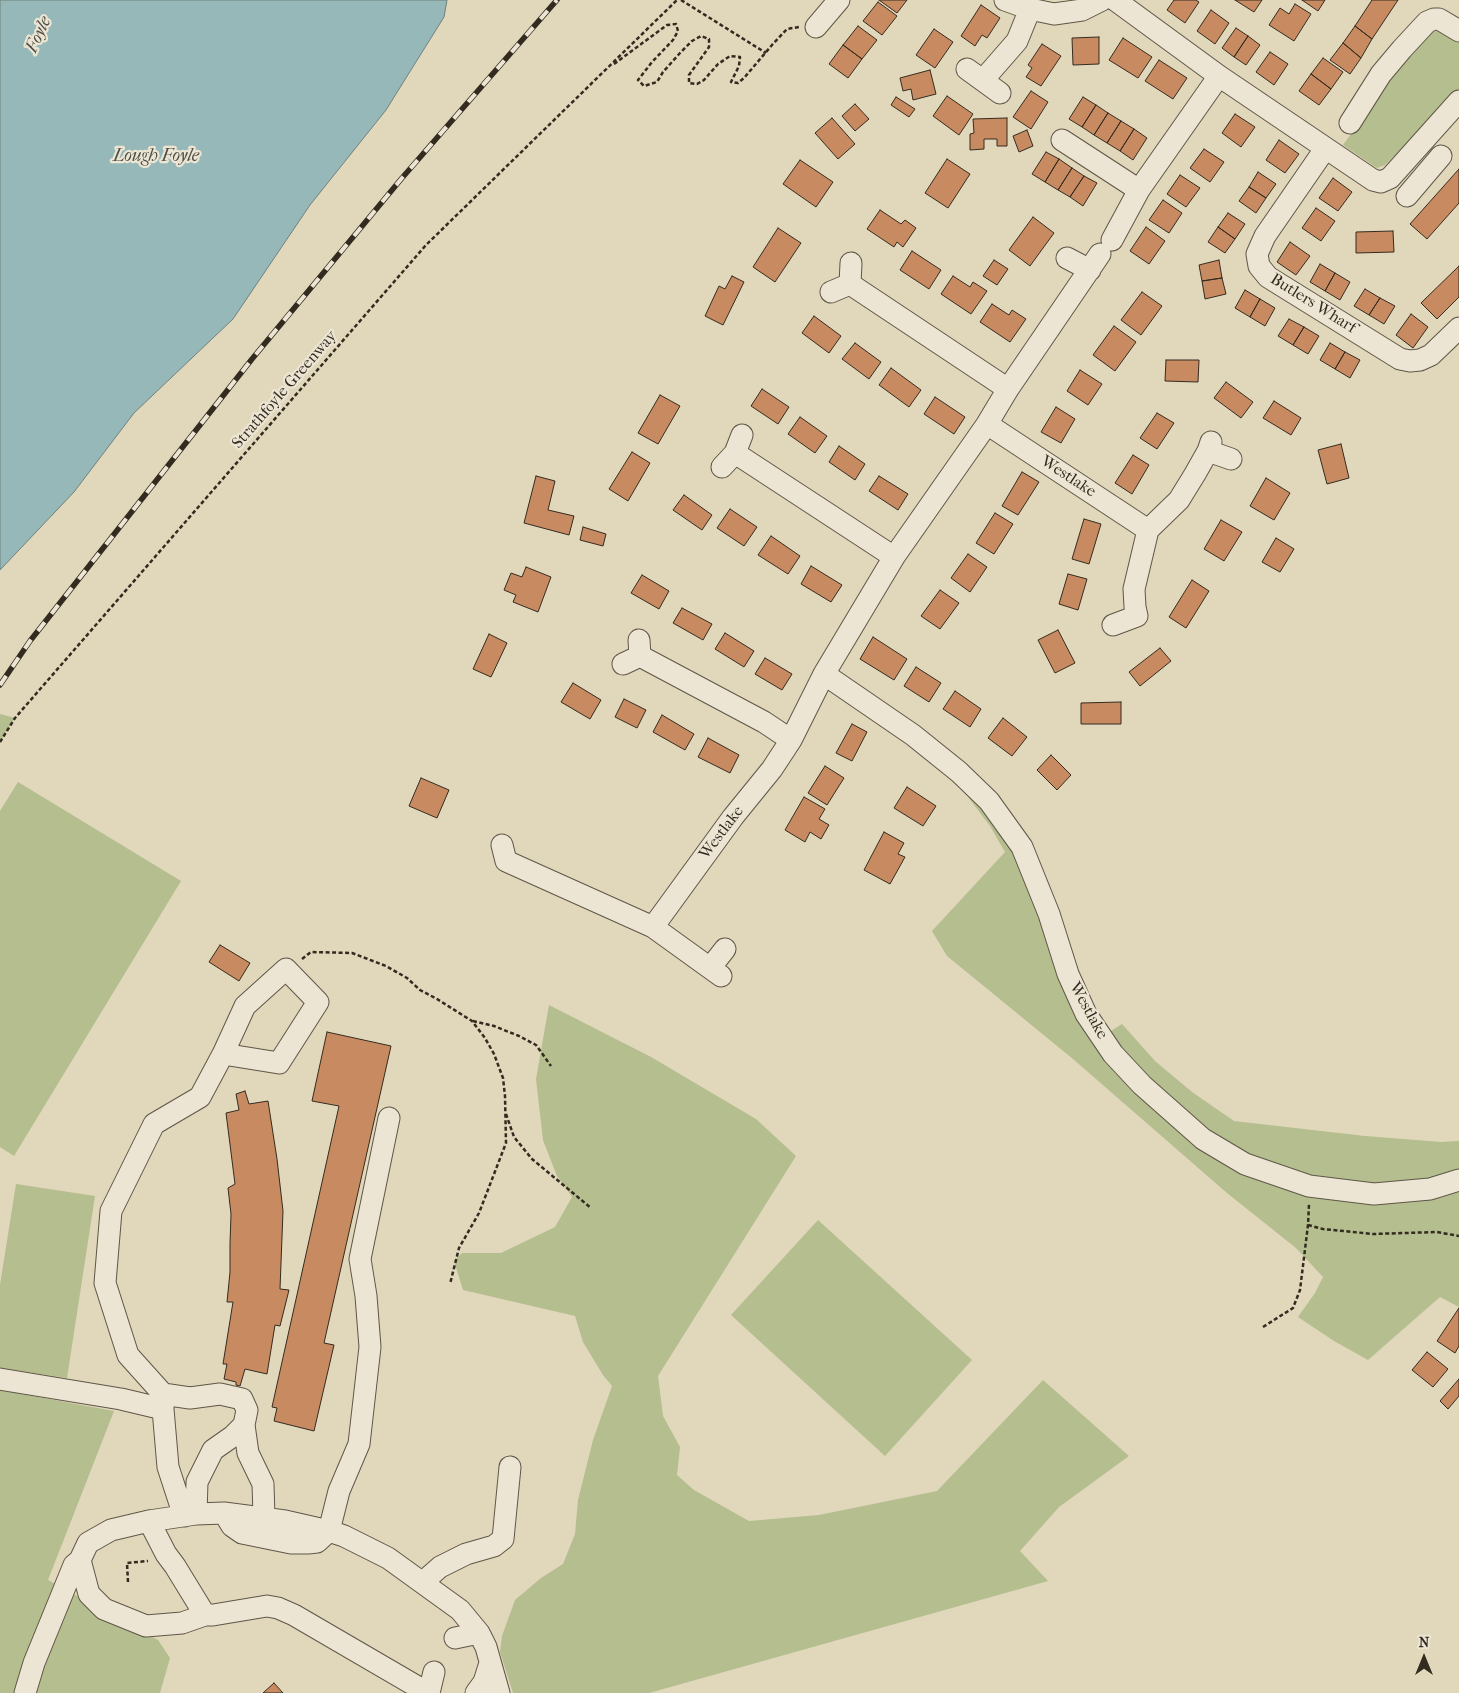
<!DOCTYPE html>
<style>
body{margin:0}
#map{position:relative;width:1459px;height:1693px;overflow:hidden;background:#e1d7bb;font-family:"IM FELL French Canon",serif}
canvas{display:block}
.north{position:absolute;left:1399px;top:1633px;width:50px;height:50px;-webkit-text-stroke:4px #ece5d3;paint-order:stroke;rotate:0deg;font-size:14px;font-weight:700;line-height:20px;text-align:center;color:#342b20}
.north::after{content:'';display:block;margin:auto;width:18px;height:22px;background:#342b20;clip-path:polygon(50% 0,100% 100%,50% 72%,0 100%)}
</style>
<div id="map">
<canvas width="1459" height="1693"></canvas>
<div class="north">N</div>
</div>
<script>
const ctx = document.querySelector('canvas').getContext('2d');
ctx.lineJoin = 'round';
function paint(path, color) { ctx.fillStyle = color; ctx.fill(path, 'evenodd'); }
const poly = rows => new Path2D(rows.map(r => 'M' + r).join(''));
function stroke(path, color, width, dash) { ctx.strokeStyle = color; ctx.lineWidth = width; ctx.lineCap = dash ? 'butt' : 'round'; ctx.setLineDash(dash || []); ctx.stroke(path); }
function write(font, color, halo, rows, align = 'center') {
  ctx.font = font + ' "IM FELL French Canon",serif'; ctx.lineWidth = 4.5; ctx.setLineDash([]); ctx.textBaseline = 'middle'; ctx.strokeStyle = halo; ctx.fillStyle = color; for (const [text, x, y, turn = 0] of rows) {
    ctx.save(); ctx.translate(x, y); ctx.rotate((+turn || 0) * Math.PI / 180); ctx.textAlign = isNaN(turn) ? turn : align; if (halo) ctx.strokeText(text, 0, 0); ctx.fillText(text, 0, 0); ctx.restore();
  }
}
paint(poly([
 [1436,27,1459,38,1459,90,1449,95,1413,137,1385,165,1377,168,1343,145,1411,50],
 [0,714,15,718,0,742],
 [929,756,998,821,1113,1052,1111,1031,1122,1024,1155,1061,1192,1092,1234,1121,1365,1136,1441,1142,1459,1141,1459,1307,1440,1297,1368,1360,1334,1341,1298,1317,1315,1293,1323,1277,1296,1248,1227,1193,1073,1059,947,956,932,931,1005,852,990,826,965,793],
 [18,782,181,881,14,1156,0,1147,0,811],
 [549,1005,651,1057,756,1119,796,1156,658,1376,663,1416,680,1447,677,1475,694,1490,749,1521,819,1515,937,1491,1043,1380,1129,1456,1059,1507,1020,1551,1048,1581,649,1693,513,1693,500,1652,502,1636,515,1600,541,1578,563,1564,575,1534,578,1500,593,1440,612,1386,603,1375,583,1342,575,1316,463,1290,454,1261,462,1253,501,1253,555,1227,572,1197,557,1176,543,1140,536,1079],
 [16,1184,95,1196,67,1378,0,1368,0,1285],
 [818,1220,972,1360,885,1456,731,1315],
 [0,1390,114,1411,48,1580,158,1640,170,1658,160,1693,0,1693]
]), '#b4be8f');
const water = poly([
 [0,0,447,0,444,17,386,110,310,205,233,319,134,413,74,492,0,570,0,0]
]);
paint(water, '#97b8b8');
stroke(water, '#6f807b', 1);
const building = poly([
 [879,0,907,0,897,13,879,0],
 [1174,0,1196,0,1199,2,1185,23,1167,10,1174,0],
 [1235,0,1262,0,1254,12,1235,0],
 [1302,0,1325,0,1318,11,1302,0],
 [1372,0,1398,0,1372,39,1355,26,1372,0],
 [878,2,897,16,882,35,863,21,878,2],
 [1295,4,1311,14,1294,41,1269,25,1280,8,1289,14,1295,4],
 [981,5,1000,18,987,38,982,35,975,46,961,36,981,5],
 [1211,10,1229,23,1215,44,1197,31,1211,10],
 [858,26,877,40,862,59,843,45,858,26],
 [1355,26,1372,39,1361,58,1343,43,1355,26],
 [1236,28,1248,36,1234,57,1222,48,1236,28],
 [934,29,953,42,935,68,916,55,934,29],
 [1248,36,1260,45,1246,65,1234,57,1248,36],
 [1099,37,1099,64,1073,65,1072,38,1099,37],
 [1123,38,1152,57,1138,78,1109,60,1123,38],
 [1343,43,1361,58,1350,74,1330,60,1343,43],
 [1042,44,1061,56,1041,86,1026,77,1032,68,1028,65,1042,44],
 [843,45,862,59,848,78,829,64,843,45],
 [1270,52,1288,64,1274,85,1256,72,1270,52],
 [1323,58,1343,72,1331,89,1311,74,1323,58],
 [1159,60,1187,78,1173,99,1145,81,1159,60],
 [930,70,936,94,913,100,911,89,903,91,900,78,930,70],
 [1311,74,1331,89,1319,105,1299,91,1311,74],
 [1031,91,1048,102,1031,129,1013,117,1031,91],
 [947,96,973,114,959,135,933,116,947,96],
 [896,97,915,109,909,117,891,105,896,97],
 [1083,97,1096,105,1082,127,1069,119,1083,97],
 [855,104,869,119,855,131,842,116,855,104],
 [1096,105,1108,113,1094,135,1082,127,1096,105],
 [1108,113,1121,121,1107,143,1094,135,1108,113],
 [1235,114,1255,127,1241,147,1222,133,1235,114],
 [832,118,855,144,838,159,815,133,832,118],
 [1007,118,1007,146,997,146,997,139,984,139,984,149,970,150,970,134,974,133,973,119,1007,118],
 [1121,121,1134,129,1120,151,1107,143,1121,121],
 [1134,129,1147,138,1133,160,1120,151,1134,129],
 [1027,130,1033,146,1019,152,1013,136,1027,130],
 [1279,140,1299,154,1285,173,1266,160,1279,140],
 [1204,149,1224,162,1210,182,1190,168,1204,149],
 [1046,152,1059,159,1045,182,1032,174,1046,152],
 [947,159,970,174,948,208,925,193,947,159],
 [1059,159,1072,168,1058,190,1045,182,1059,159],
 [800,160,833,182,816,207,783,184,800,160],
 [1072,168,1084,176,1070,197,1058,190,1072,168],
 [1459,169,1459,203,1427,239,1410,224,1459,169],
 [1258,172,1276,184,1266,198,1249,187,1258,172],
 [1180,175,1200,188,1186,207,1167,194,1180,175],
 [1084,176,1097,183,1083,206,1070,197,1084,176],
 [1333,178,1352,192,1338,211,1319,198,1333,178],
 [1249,187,1266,198,1256,213,1239,201,1249,187],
 [1163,200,1182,213,1169,233,1149,220,1163,200],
 [1316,208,1335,221,1321,241,1302,228,1316,208],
 [880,210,901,224,905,220,916,228,903,247,897,242,894,247,867,229,880,210],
 [1228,213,1245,224,1235,239,1218,227,1228,213],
 [1033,217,1054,233,1030,266,1009,250,1033,217],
 [1146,227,1165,241,1149,264,1130,251,1146,227],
 [1218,227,1235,239,1225,253,1208,242,1218,227],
 [778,228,801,243,775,282,753,267,778,228],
 [1393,231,1394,252,1356,253,1356,232,1393,231],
 [1290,242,1310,256,1296,275,1277,262,1290,242],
 [912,251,941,270,929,289,900,270,912,251],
 [994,260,1008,269,997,285,983,276,994,260],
 [1219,260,1222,278,1202,281,1199,265,1219,260],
 [1320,264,1335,273,1325,291,1310,282,1320,264],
 [1459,266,1459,297,1437,319,1421,303,1459,266],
 [1335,273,1350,282,1340,300,1325,291,1335,273],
 [732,276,744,282,723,325,705,316,719,286,725,289,732,276],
 [953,276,970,287,973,282,987,291,971,314,941,294,953,276],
 [1222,278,1226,294,1205,299,1202,281,1222,278],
 [1365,289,1380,298,1369,315,1354,306,1365,289],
 [1245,290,1260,299,1250,317,1235,308,1245,290],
 [1142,292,1162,306,1141,335,1121,320,1142,292],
 [1380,298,1395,306,1384,324,1369,315,1380,298],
 [1260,299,1275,308,1265,326,1250,317,1260,299],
 [992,304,1009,315,1012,310,1026,319,1010,342,980,322,992,304],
 [1411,314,1428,327,1413,348,1396,335,1411,314],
 [814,316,841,336,829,353,802,333,814,316],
 [1289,319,1304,327,1293,345,1278,336,1289,319],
 [1114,326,1136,342,1115,371,1093,355,1114,326],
 [1304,327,1319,336,1308,354,1293,345,1304,327],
 [855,343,881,362,869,379,842,359,855,343],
 [1330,343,1345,352,1335,369,1320,360,1330,343],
 [1345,352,1360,360,1350,378,1335,369,1345,352],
 [1166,360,1199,360,1198,382,1165,381,1166,360],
 [891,368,921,390,909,407,879,385,891,368],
 [1080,370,1102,384,1088,405,1067,391,1080,370],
 [1226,382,1253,402,1241,418,1214,398,1226,382],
 [762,389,789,407,778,424,751,406,762,389],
 [660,395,680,406,658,444,638,433,660,395],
 [935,397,965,417,954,434,924,414,935,397],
 [1274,401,1301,418,1291,435,1263,418,1274,401],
 [1056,407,1075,419,1061,443,1041,432,1056,407],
 [1157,413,1174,423,1157,449,1140,438,1157,413],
 [800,417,827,436,815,453,788,434,800,417],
 [1341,444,1349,478,1327,484,1318,450,1341,444],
 [839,446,865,464,855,480,829,462,839,446],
 [632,452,650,463,628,501,609,489,632,452],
 [1133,455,1149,465,1132,494,1115,483,1133,455],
 [1022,472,1039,482,1018,515,1002,506,1022,472],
 [536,476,555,481,548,510,574,516,569,535,524,523,536,476],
 [879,476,908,494,898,510,869,491,879,476],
 [1266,478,1290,493,1274,520,1250,506,1266,478],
 [684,495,712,515,702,530,673,510,684,495],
 [730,509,757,527,744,546,717,528,730,509],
 [995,513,1013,524,994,554,976,543,995,513],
 [1084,519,1101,524,1089,564,1072,559,1084,519],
 [1221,520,1242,532,1224,561,1204,549,1221,520],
 [583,527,606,534,603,546,580,540,583,527],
 [771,536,800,556,788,574,758,555,771,536],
 [1276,538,1294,549,1280,572,1262,562,1276,538],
 [968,554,987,567,970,592,951,578,968,554],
 [811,566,842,585,831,602,801,584,811,566],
 [526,567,551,577,538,612,513,602,516,595,504,590,511,573,522,577,526,567],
 [1068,574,1087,579,1078,610,1059,604,1068,574],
 [642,575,669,591,659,609,631,593,642,575],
 [1192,580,1209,591,1186,628,1169,617,1192,580],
 [940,590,959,603,940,629,921,616,940,590],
 [682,608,712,624,703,640,673,623,682,608],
 [1058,630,1075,663,1055,673,1038,640,1058,630],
 [725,633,754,651,744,667,715,649,725,633],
 [489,634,507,643,491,677,473,669,489,634],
 [873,637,907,659,894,680,860,659,873,637],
 [1160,648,1171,661,1140,686,1129,672,1160,648],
 [765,658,792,674,782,690,755,674,765,658],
 [916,667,941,683,929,702,904,686,916,667],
 [573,683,601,700,590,719,561,702,573,683],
 [955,691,981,709,970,727,943,709,955,691],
 [624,699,646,710,637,728,615,717,624,699],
 [1121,702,1121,724,1081,724,1081,703,1121,702],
 [662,715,694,734,685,750,653,732,662,715],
 [1003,718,1027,737,1012,756,988,738,1003,718],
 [852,724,867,732,852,761,836,753,852,724],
 [708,738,739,755,730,773,698,757,708,738],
 [1051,755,1071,775,1057,790,1037,770,1051,755],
 [825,766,844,778,827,805,808,793,825,766],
 [421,778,449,790,437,818,409,806,421,778],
 [907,787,936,806,923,826,894,808,907,787],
 [804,797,825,809,819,819,829,825,821,839,810,832,805,842,785,830,804,797],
 [884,832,904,843,898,854,905,857,890,884,864,870,884,832],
 [220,945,250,963,239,981,209,962,220,945],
 [327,1032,391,1046,324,1343,334,1345,314,1431,274,1421,277,1408,272,1407,339,1106,312,1101,327,1032],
 [245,1091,249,1104,268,1101,277,1159,283,1211,280,1289,289,1290,280,1326,275,1325,267,1374,245,1369,240,1386,236,1385,236,1382,224,1379,227,1364,223,1364,233,1302,227,1302,230,1272,230,1244,231,1214,228,1188,235,1184,226,1113,239,1110,236,1094,245,1091],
 [1459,1308,1459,1346,1455,1353,1437,1341,1459,1308],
 [1427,1352,1448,1369,1433,1387,1412,1370,1427,1352],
 [1459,1379,1459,1396,1448,1409,1440,1401,1459,1379],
 [274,1683,283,1693,263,1693,274,1683]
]);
paint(building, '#c88a60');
stroke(building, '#342b20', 1);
const minor = poly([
 [1005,0,1030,9,1054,14,1082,10,1102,0],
 [1115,0,1219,76,1373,180,1381,182,1390,178,1459,101],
 [816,27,839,0],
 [967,69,1000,93],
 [983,80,1017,41,1030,9],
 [1350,123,1381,74,1402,49,1427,22,1434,19,1439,19,1459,31],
 [1062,140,1139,190],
 [1325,149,1265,236,1257,254,1259,266,1268,277,1400,359,1410,361,1420,360,1431,355,1459,328],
 [1407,196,1441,156],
 [1112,240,1139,190,1219,76],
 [1067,258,1090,270],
 [850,284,1008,389],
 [831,292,850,284,851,263],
 [987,424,1148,530],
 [1208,451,1231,459],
 [735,453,894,557],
 [722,467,735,453,742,435],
 [1113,625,1137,616,1135,607,1134,589,1148,530,1179,500,1195,474,1208,451,1211,442],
 [640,656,764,722,791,740],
 [623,664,640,656,639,640],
 [824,674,913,735,959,772,989,801,1022,847,1049,914,1068,974,1086,1014,1113,1054,1142,1085,1203,1139,1245,1164,1309,1186,1374,1194,1430,1189,1459,1180],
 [502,845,506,861,653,927,721,976],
 [653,927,733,817,772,769,791,740,824,674,894,557,987,424,1008,389,1100,254],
 [710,968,725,949],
 [0,1379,121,1399,163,1409],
 [163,1394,190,1398,220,1394,242,1399,247,1410,244,1425,233,1436,213,1450,197,1482,196,1514],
 [244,1425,248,1453,263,1484,264,1517],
 [224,1513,232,1526,242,1533,291,1543,308,1543,317,1542,329,1531,339,1491,359,1444,370,1347,366,1296,360,1259,389,1118],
 [184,1516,168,1467,163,1409,163,1394,128,1355,105,1283,111,1211,154,1124,200,1097,223,1054,245,1006,286,969,318,1002,279,1063,223,1054],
 [149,1521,166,1554,175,1566,205,1615,213,1615,267,1606,278,1608,294,1615,428,1693],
 [80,1560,89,1594,104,1609,146,1626,182,1623,205,1615],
 [423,1582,440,1567,466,1554,494,1546,503,1539,510,1467],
 [455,1638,479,1633],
 [25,1693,34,1663,74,1565,80,1560,88,1543,111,1530,149,1521,196,1514,224,1513,285,1521,329,1531,344,1536,388,1558,460,1610,479,1633,486,1647,499,1693],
 [429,1693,434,1672],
 [476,1693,484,1682,490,1663]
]);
stroke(minor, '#5f5647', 23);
stroke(poly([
 [681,0,766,53],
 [614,64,667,25,676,24,678,31,673,40,652,62,638,80,644,86,657,82,663,72,680,53,692,41,701,36,709,39,709,47,689,75,689,83,697,84,704,80,718,64,730,56,740,57,739,66,731,82,738,83,744,78,772,45,787,29,799,27],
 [0,742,15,718,426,245,677,0],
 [302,959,311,952,352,953,386,966,407,978,420,990,437,999,472,1021,485,1038,494,1054,503,1078,505,1096,506,1143,479,1213,459,1248,450,1284],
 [473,1021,494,1026,519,1036,536,1045,551,1066],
 [506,1114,514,1137,532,1159,591,1208],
 [1308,1225,1323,1229,1373,1234,1437,1232,1459,1236],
 [1263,1327,1293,1308,1300,1290,1308,1225,1309,1204],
 [128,1582,127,1563,148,1561]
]), '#342b20', 2.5, [4, 2.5]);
stroke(minor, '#ece5d3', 21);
const rail = poly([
 [0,685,30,641,252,359,402,178,557,0]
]);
stroke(rail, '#342b20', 5.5);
stroke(rail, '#ece5d3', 4, [11]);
write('16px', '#342b20', '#ece5d3', [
 ["Butlers Wharf",1313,304,32],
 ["Strathfoyle Greenway",285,390,-49],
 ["Westlake",1068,477,33],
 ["Westlake",722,833,-53],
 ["Westlake",1088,1011,61]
]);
write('italic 18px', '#4d4e46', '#ece5d3', [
 ["Foyle",39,35,-65],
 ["Lough Foyle",156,157]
]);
</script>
